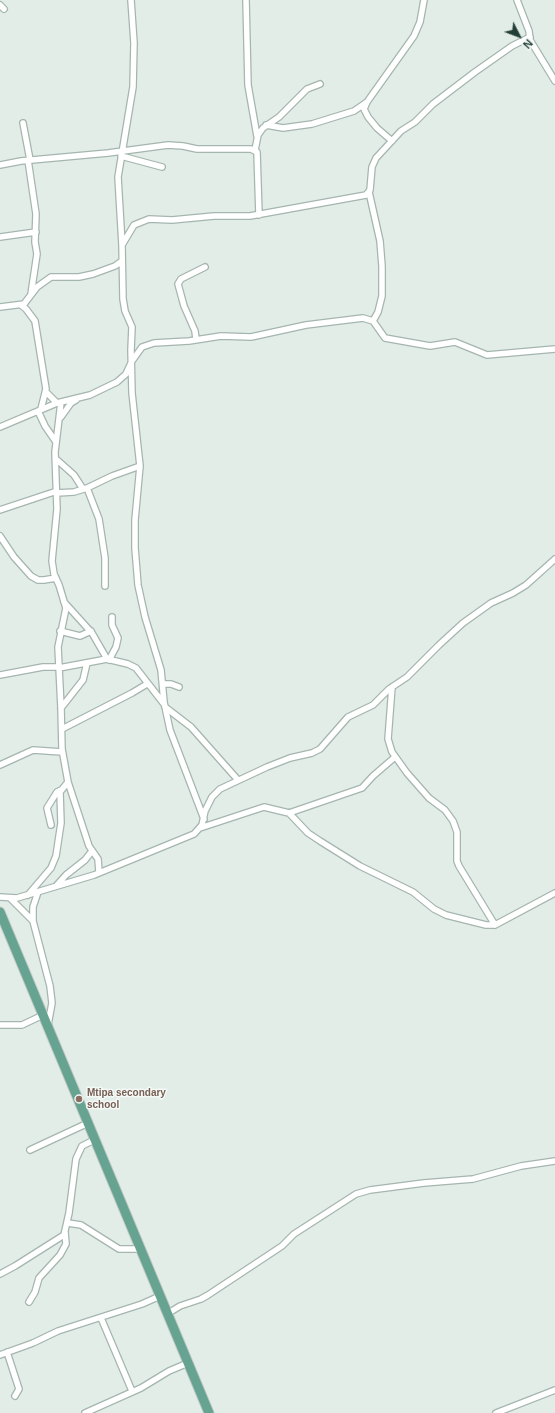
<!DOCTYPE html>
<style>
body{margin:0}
#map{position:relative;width:555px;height:1413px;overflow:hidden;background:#e3ede8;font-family:Arial,sans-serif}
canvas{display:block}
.north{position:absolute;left:499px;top:16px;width:40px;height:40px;-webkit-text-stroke:3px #f3f9f6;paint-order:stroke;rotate:132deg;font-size:11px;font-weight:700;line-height:16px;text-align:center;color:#223e36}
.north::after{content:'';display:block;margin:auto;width:14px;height:18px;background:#223e36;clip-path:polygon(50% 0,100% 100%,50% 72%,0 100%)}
</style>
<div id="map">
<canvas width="555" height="1413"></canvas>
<div class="north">N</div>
</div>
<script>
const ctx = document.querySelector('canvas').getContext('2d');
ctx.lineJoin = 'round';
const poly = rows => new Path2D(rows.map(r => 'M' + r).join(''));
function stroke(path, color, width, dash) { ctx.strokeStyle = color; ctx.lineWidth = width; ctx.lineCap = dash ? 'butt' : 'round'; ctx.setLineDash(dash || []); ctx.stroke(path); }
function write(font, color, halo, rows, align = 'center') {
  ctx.font = font + ' Arial,sans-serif'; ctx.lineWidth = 3; ctx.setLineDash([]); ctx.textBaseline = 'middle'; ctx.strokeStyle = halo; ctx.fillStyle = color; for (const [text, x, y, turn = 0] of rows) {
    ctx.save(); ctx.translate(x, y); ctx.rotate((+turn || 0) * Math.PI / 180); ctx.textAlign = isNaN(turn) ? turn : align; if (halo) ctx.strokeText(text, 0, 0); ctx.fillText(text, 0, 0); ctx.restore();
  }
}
const street = poly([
 [131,0,134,43,133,87,118,177,122,245,123,299,125,311,132,327,131,350,132,393,140,466,135,520,135,548,138,585,145,617,161,670,164,702,170,730,204,819],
 [246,0,248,85,257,136],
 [517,0,529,31,530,40,555,81],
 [0,5,4,9],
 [23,123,30,160],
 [266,125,283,128,312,124,354,111,367,102],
 [392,141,377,128,368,117,364,109,367,102,414,36,420,22,424,0],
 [255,150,258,135,263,128,279,117,307,89,320,84],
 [121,156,162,167],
 [28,160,36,214,35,242,37,254,31,294],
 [0,165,21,161,108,153,168,145,183,146,197,149,251,149,257,152,259,215],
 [369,192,380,241,382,266,382,296,378,312,373,321],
 [0,237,36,232],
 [122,245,134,225,149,219,172,220,214,216,250,216,366,195,370,190,372,167,376,158,401,131,415,122,433,104,475,72,512,46,530,37],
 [21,305,26,309,35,321,46,389,41,409],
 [0,307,24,304,37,287,51,277,79,277,93,274,115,266,122,261],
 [196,339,195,331,184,306,178,284,181,279,205,267],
 [46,392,57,403],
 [61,402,55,452,57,509,52,561,54,574,59,585,66,608,58,647,61,708,62,749,68,782,89,846,98,859,99,872],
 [38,411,45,426,56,442],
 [61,417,71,403,76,400],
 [0,427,57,403,90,395,117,382,126,374,132,361,142,347,154,343,189,341,221,336,251,337,306,325,363,318,373,321,385,338,430,346,455,342,487,355,555,349],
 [56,459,74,475,83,489],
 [87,488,99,519,105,558,105,586],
 [57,493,74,492,87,488,112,476,140,466],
 [0,510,57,491],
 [0,536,14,557,31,576,38,580,44,580,56,578],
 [64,602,92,633,107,659],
 [60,631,80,636,91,631],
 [109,660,116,647,118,638,112,625,112,617],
 [59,668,107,659,128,664,136,668,164,704],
 [0,675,43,667,59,667],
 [163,684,171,684,179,687],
 [392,687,388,739,392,752,407,773,429,798,445,810,453,821,457,832,457,861,459,866,495,925],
 [165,707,191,727,238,780],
 [61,708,83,680,87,663],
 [62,729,132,693,147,684],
 [0,765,33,750,62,752],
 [289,813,308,833,320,841,360,866,413,892,434,909,446,915,486,925,495,925,555,893],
 [51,825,47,808,57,792,61,790],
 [200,828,264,807,289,813,362,788,373,776,395,757],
 [57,885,66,875,85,860,92,851],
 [38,892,33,907,33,921,50,986,52,1003,48,1025],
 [28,895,51,868,56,856,61,823,60,792,68,782],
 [0,897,17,898,94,875,194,834,202,825,205,811,212,797,220,789,267,767,290,758,312,753,320,749,348,717,373,705,389,689,407,677,439,645,463,623,491,603,513,593,526,585,555,559],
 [10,898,33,921],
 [0,1025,22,1025,43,1015],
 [30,1150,88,1123],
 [68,1223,81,1225,119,1249,140,1249],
 [0,1274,15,1266,64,1235,69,1213,76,1159,82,1146,92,1141,96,1143],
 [29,1302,35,1292,39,1278,60,1255,66,1244,65,1232],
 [167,1314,180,1306,201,1299,208,1295,282,1246,294,1234,356,1194,370,1190,424,1183,473,1179,521,1166,555,1161],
 [101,1318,132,1391],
 [7,1352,19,1389,15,1396],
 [0,1355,33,1343,58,1331,142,1304,160,1296],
 [85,1413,141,1388,169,1371,188,1363],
 [496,1413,555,1390]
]);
const primary = poly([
 [0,912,209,1413]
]);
stroke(street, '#a5b5af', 8);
stroke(primary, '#c1c9c7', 11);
stroke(street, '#fff', 5.5);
stroke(primary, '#67a391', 9);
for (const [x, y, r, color] of [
 [79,1099,4,"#8d6e63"]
]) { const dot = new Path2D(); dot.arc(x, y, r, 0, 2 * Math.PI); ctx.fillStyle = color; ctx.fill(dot); stroke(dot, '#f3f9f6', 1.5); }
write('bold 10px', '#785e54', '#f3f9f6', [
 ["Mtipa secondary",87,1093],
 ["school",87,1105]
], 'left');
</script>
